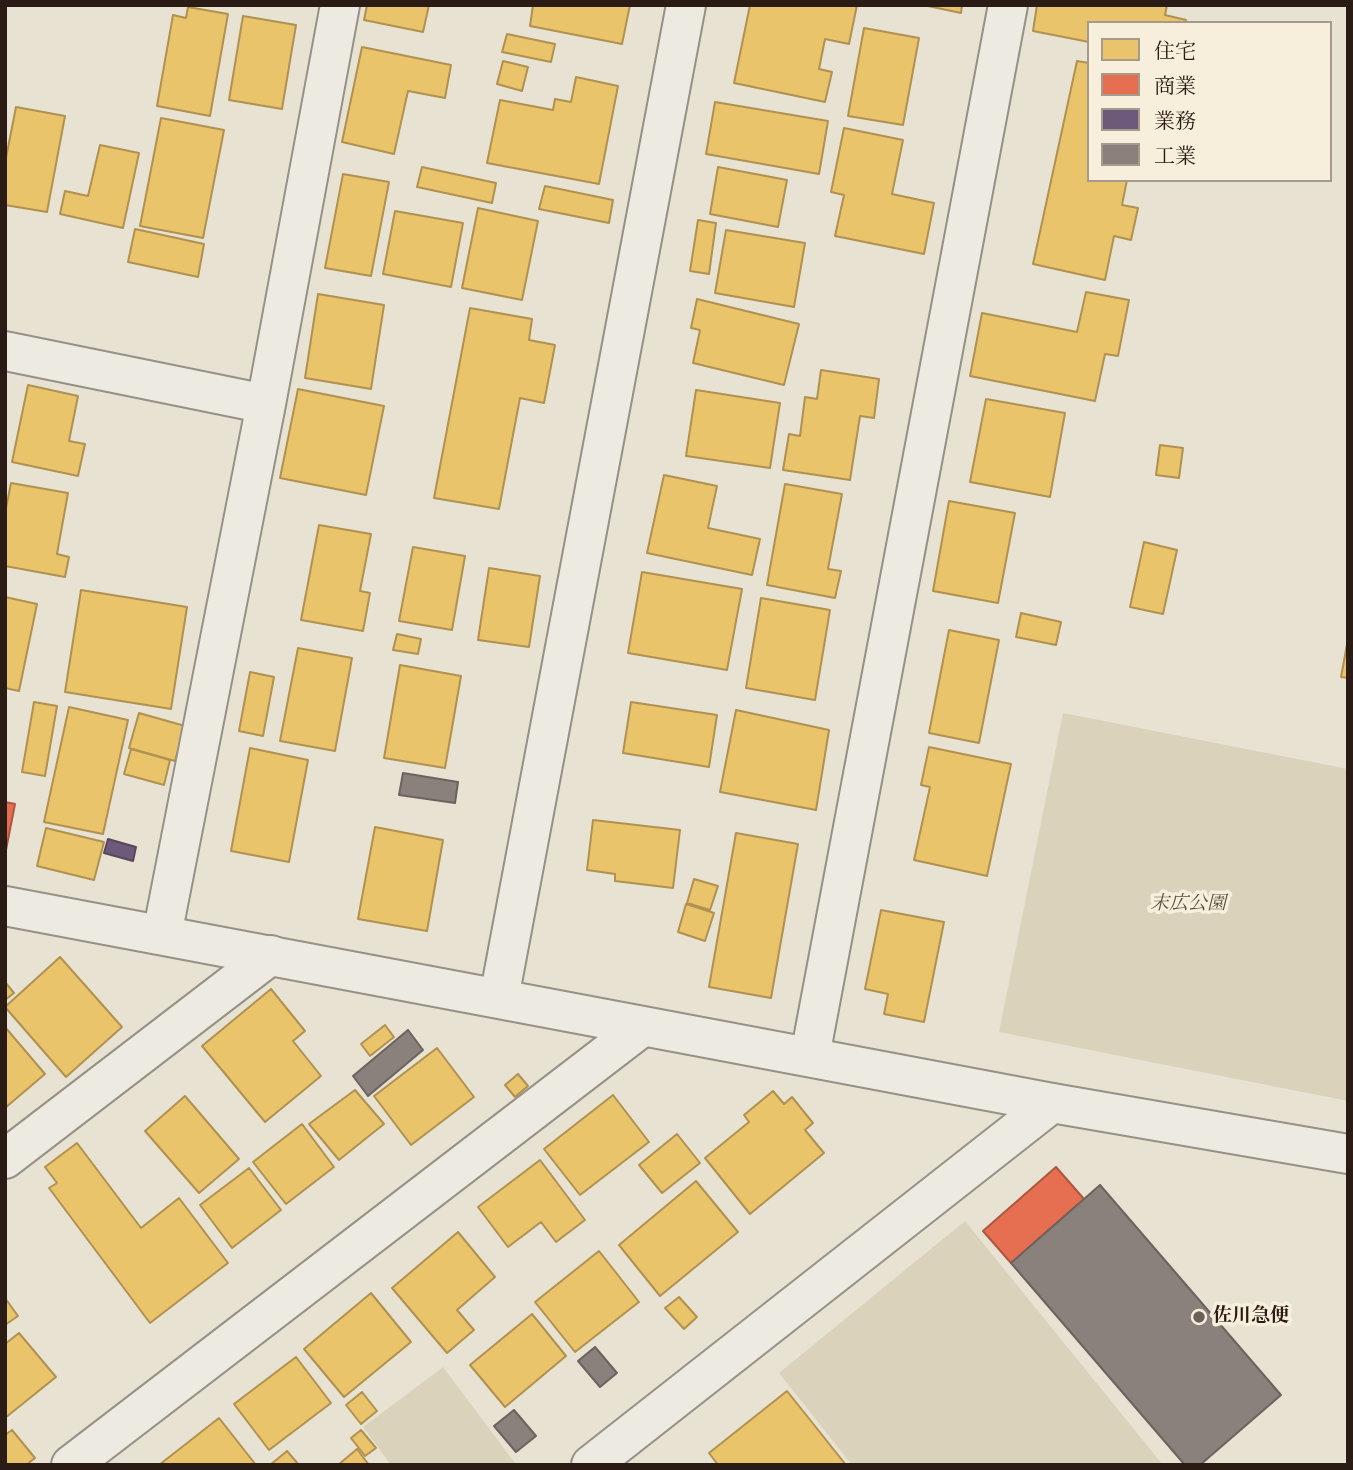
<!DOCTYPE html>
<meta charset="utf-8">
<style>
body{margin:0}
#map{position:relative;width:1353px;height:1470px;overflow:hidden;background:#e8e2d2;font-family:"IM FELL English","Noto Serif JP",serif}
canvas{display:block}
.frame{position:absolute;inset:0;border:7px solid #2a1b14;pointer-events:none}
.legend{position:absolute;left:1087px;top:21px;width:245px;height:161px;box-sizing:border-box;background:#f7efdb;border:2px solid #a59a8b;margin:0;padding:9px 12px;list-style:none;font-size:21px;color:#2a1b14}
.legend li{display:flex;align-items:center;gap:14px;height:35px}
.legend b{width:35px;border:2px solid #a59a8b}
</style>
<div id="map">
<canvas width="1353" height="1470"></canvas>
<div class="frame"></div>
<ul class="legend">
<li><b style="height:19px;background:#e9c46a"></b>住宅</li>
<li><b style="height:19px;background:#e76f51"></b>商業</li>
<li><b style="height:19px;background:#6d597a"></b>業務</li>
<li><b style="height:19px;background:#8a817c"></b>工業</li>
</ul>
</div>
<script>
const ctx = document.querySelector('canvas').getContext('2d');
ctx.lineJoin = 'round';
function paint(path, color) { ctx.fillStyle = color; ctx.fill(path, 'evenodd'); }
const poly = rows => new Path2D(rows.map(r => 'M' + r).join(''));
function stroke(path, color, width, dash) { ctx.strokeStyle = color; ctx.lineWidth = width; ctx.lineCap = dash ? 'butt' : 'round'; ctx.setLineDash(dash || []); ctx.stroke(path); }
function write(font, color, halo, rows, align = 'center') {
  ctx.font = font + ' "IM FELL English","Noto Serif JP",serif'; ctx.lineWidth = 7; ctx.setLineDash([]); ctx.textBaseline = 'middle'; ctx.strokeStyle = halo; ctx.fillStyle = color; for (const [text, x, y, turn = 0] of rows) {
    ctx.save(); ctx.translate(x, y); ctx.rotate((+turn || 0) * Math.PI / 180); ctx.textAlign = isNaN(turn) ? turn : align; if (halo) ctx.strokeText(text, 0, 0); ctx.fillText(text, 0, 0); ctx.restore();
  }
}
paint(poly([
 [1063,713,1348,769,1348,1101,999,1032],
 [965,1221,1163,1465,852,1465,779,1373],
 [443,1367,515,1463,513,1465,391,1465,363,1427]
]), '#dbd2bb');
const homes = poly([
 [367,5,429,5,423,32,364,20,367,5],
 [533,5,630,5,622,44,530,26,533,5],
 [750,5,857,5,849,44,825,39,819,69,832,72,825,102,734,83,750,5],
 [923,5,962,5,961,13,923,5],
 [1037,5,1167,5,1165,15,1186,20,1185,23,1089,23,1089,42,1033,31,1037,5],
 [188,7,228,14,210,116,157,106,173,15,186,18,188,7],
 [243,16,296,25,282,109,229,100,243,16],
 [864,28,919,38,903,125,848,116,864,28],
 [507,34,555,44,551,62,502,52,507,34],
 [362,47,451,65,445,98,408,91,394,154,342,142,362,47],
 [503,61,528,67,522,91,497,84,503,61],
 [1077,61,1089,63,1089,180,1127,180,1122,205,1138,208,1131,240,1114,236,1105,280,1033,264,1077,61],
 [576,77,618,86,599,184,487,163,500,100,553,110,555,99,571,102,576,77],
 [715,102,828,121,819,174,706,154,715,102],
 [16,107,65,116,47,212,5,205,5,163,16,107],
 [161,118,224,130,203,238,140,226,161,118],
 [844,128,903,140,892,194,934,203,924,254,835,236,844,195,831,192,844,128],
 [100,145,139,153,123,228,60,214,65,191,88,196,100,145],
 [422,167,496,183,492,203,417,187,422,167],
 [718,167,787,180,778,227,710,214,718,167],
 [343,174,389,182,371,276,325,268,343,174],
 [545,186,613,200,609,223,539,209,545,186],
 [478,208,538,221,522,300,462,288,478,208],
 [395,211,463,223,451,287,383,274,395,211],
 [698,220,716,223,709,274,690,271,698,220],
 [135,229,204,244,198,277,128,262,135,229],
 [726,230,805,243,794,307,715,293,726,230],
 [1086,292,1129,300,1118,356,1105,354,1095,401,970,376,982,313,1077,332,1086,292],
 [318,294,384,305,371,389,305,378,318,294],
 [697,299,799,324,784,385,693,363,700,330,691,328,697,299],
 [470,308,532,319,529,340,555,345,544,403,520,398,499,509,434,498,470,308],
 [821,370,879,379,874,418,860,416,850,480,783,470,789,434,800,436,805,397,817,399,821,370],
 [28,385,78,396,69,441,85,444,78,476,12,462,28,385],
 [298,389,384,406,366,495,280,478,298,389],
 [696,390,780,403,770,468,686,456,696,390],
 [986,399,1065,413,1050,497,970,482,986,399],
 [1160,445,1183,448,1179,478,1156,475,1160,445],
 [664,475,717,486,708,528,760,539,752,575,647,553,664,475],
 [11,483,68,493,57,554,69,557,65,577,5,566,5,513,11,483],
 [785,484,842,494,828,569,841,571,835,598,767,585,785,484],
 [949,501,1015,513,998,603,933,591,949,501],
 [319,525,371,534,360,591,370,593,363,631,301,620,319,525],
 [1144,542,1177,550,1163,614,1130,607,1144,542],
 [413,547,465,556,452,630,399,621,413,547],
 [489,568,540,576,529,647,478,640,489,568],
 [642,572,742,589,727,670,628,653,642,572],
 [81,590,187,607,171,709,65,692,81,590],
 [5,597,37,604,19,691,5,688,5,597],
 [761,598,830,610,815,700,746,688,761,598],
 [1021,613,1061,622,1056,645,1016,637,1021,613],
 [949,630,999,640,979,743,929,733,949,630],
 [397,634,421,639,418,654,393,650,397,634],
 [1348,639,1348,678,1341,677,1348,639],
 [298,648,352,658,335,751,280,741,298,648],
 [400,665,461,676,445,768,384,758,400,665],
 [250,672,274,677,263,736,239,731,250,672],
 [34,702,57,706,45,776,22,772,34,702],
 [631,702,717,715,709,767,623,753,631,702],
 [69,707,128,720,103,834,44,822,69,707],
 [736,710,829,730,816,810,720,792,736,710],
 [139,713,185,726,175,761,129,748,139,713],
 [929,747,1011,764,987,876,914,860,930,787,921,785,929,747],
 [250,748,308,760,289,862,231,851,250,748],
 [131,749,170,760,164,785,124,774,131,749],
 [593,820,680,830,673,888,615,881,615,874,587,870,593,820],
 [375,827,443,840,427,931,358,919,375,827],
 [46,828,104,842,94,880,37,866,46,828],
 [736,833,798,844,771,998,709,987,736,833],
 [694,879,718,886,710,910,687,903,694,879],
 [686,904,714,913,705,941,678,932,686,904],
 [881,910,944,922,924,1022,884,1014,888,994,865,989,881,910],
 [60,957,122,1027,66,1077,5,1007,60,957],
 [5,982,14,993,5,1000,5,982],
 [271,989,305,1031,293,1041,321,1076,265,1122,202,1046,271,989],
 [385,1025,394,1037,370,1056,361,1044,385,1025],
 [5,1027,45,1074,5,1108,5,1027],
 [437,1048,474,1097,411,1145,374,1096,437,1048],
 [518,1074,528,1086,515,1097,505,1085,518,1074],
 [355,1090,384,1124,339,1160,309,1124,355,1090],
 [773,1091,784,1104,792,1097,813,1123,805,1130,824,1153,750,1214,705,1158,749,1122,744,1115,773,1091],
 [613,1095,649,1142,580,1195,544,1149,613,1095],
 [185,1096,239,1159,199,1193,145,1131,185,1096],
 [302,1124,334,1167,286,1204,253,1162,302,1124],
 [677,1134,700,1163,662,1193,639,1165,677,1134],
 [77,1143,141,1228,179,1198,228,1263,150,1323,49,1188,57,1183,45,1167,77,1143],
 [540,1160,585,1220,556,1242,541,1222,508,1247,478,1207,540,1160],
 [249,1168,281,1210,232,1248,200,1205,249,1168],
 [696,1181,738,1232,660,1296,619,1245,696,1181],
 [458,1232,495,1277,457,1310,474,1330,447,1353,392,1288,458,1232],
 [599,1251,639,1302,575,1352,535,1302,599,1251],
 [371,1293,411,1342,344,1397,304,1349,371,1293],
 [679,1297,697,1317,684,1329,665,1308,679,1297],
 [5,1298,18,1316,5,1325,5,1298],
 [532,1314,566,1356,505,1407,470,1365,532,1314],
 [19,1333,56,1377,5,1418,5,1344,19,1333],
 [296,1357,331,1403,269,1450,234,1404,296,1357],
 [787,1391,846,1465,718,1465,709,1453,787,1391],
 [362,1392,377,1411,361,1424,346,1405,362,1392],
 [219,1418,256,1465,159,1465,219,1418],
 [12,1430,35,1458,26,1465,8,1465,5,1461,5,1435,12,1430],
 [361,1430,376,1448,365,1456,351,1438,361,1430],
 [357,1449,369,1465,338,1465,357,1449],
 [287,1451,299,1465,270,1465,287,1451]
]);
paint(homes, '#e9c46a');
stroke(homes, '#b09150', 2);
const shops = poly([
 [5,802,15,804,5,855,5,802],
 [1056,1167,1084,1199,1011,1263,983,1231,1056,1167]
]);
paint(shops, '#e76f51');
stroke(shops, '#ae563f', 2);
const offices = poly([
 [108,839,136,847,133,861,104,853,108,839]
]);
paint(offices, '#6d597a');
stroke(offices, '#59465b', 2);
const industry = poly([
 [403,773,458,782,455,803,399,795,403,773],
 [408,1030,423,1050,368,1096,353,1076,408,1030],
 [1100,1185,1281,1395,1200,1465,1185,1465,1011,1263,1100,1185],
 [595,1347,617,1373,600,1387,578,1361,595,1347],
 [514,1410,536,1436,516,1452,494,1426,514,1410]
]);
paint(industry, '#8a817c');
stroke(industry, '#6d625d', 2);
const minor = poly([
 [5,351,266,404],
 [162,935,266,404,340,5],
 [810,1056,1008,5],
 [5,1159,271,955],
 [71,1465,642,1027],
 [591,1465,1052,1103]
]);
const tertiary = poly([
 [5,906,1052,1103,1348,1154],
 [499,998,686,5]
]);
stroke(minor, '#969187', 42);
stroke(tertiary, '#969187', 42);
stroke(minor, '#edeae1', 38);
stroke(tertiary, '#edeae1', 38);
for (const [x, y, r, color] of [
 [1199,1317,7,"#6c6156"]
]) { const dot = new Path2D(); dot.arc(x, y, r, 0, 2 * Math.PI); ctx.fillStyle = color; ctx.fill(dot); stroke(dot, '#f7efdb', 2.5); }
write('italic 19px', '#5c4e41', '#f7efdb', [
 ["末広公園",1188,905]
]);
write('bold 19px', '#2a1b14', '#f7efdb', [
 ["佐川急便",1213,1317]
], 'left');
</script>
